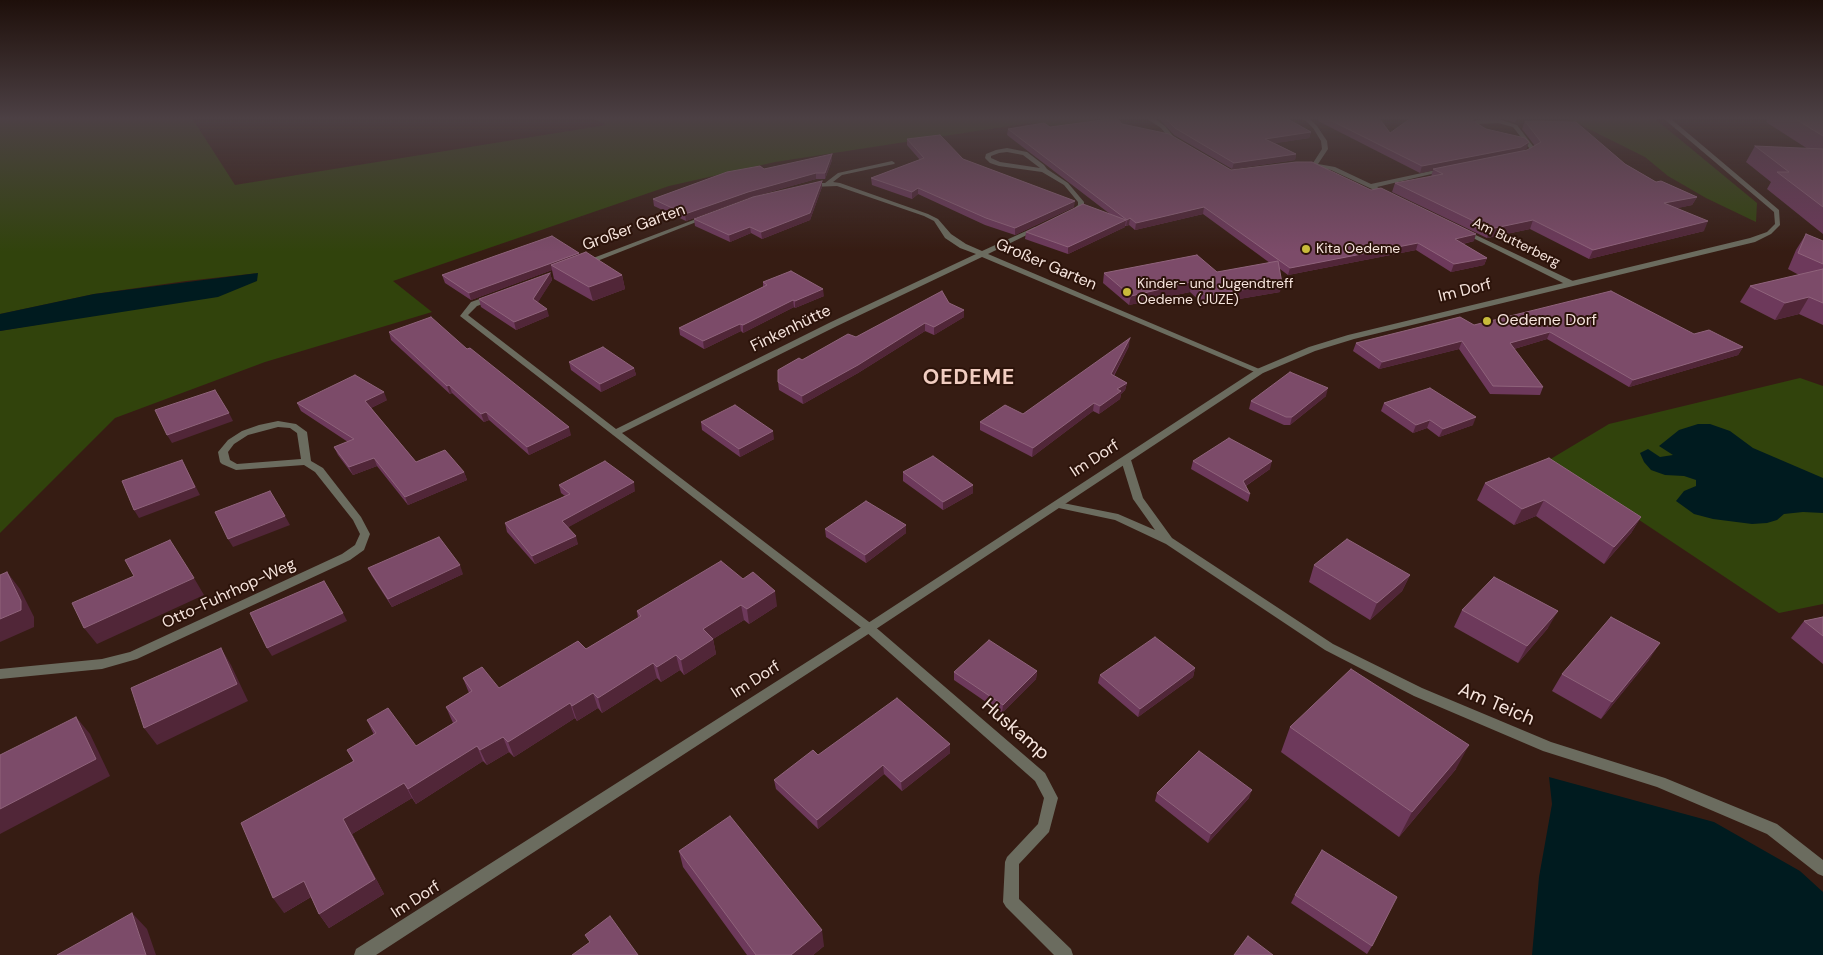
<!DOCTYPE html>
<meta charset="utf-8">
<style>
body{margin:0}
canvas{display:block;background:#361c13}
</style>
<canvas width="1823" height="955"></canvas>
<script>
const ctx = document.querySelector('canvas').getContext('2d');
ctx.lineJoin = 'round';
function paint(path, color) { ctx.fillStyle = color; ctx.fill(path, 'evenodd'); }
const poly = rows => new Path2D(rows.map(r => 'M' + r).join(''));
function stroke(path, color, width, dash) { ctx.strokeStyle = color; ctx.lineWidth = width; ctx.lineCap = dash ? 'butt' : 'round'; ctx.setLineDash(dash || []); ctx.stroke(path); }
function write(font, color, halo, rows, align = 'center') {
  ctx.font = font + ' "DM Sans",sans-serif'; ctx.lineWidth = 4; ctx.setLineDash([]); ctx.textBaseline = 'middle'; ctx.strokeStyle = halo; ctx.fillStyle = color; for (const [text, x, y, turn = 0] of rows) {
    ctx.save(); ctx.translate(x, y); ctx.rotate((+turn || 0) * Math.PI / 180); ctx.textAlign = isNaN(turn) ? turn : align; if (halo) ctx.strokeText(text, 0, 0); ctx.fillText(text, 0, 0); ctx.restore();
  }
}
paint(poly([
 [0,118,192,118,235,185,606,125,592,118,1100,118,1075,125,1056,126,1029,123,775,162,669,186,393,281,432,312,265,362,115,418,0,533,0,331,83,317,258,273,186,281,94,294,0,314],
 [1567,118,1654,118,1757,203,1756,222,1706,198,1668,176,1645,157],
 [1800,378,1823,386,1823,604,1779,613,1549,460,1609,424]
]), '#31430c');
paint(poly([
 [258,273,257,281,218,297,0,331,0,314,94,294],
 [1698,424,1710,424,1730,431,1753,448,1823,478,1823,513,1803,512,1784,514,1777,520,1767,523,1752,524,1713,519,1694,514,1676,501,1684,491,1696,486,1696,480,1684,476,1665,475,1651,470,1644,462,1640,453,1648,449,1660,457,1673,455,1659,446,1679,430],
 [1549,777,1714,822,1800,871,1823,892,1823,955,1532,955,1539,877,1552,804]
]), '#001b1f');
paint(poly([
 [1146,118,1154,118,1165,126,1174,137,1173,138,1169,138,1161,128,1146,118],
 [1299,118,1310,119,1317,126,1327,141,1328,149,1318,164,1335,167,1371,184,1445,168,1448,170,1377,187,1390,194,1385,195,1331,170,1306,165,1306,163,1313,163,1322,149,1321,141,1313,128,1306,121,1299,118],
 [1498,119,1517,125,1536,150,1535,151,1527,155,1523,155,1523,153,1530,149,1513,127,1498,123,1478,124,1486,131,1483,133,1472,125,1476,120,1498,119],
 [1007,148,1027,152,1044,165,1047,169,1068,183,1084,202,1084,207,1075,213,1071,213,1071,211,1078,205,1078,202,1064,185,1042,172,999,166,990,163,985,158,986,154,996,150,1007,148],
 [1007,152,1023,155,1040,168,1000,162,991,158,991,156,999,153,1007,152],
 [892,161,895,163,894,164,842,175,833,182,840,183,928,214,938,219,951,234,966,244,982,251,1035,227,1039,227,1039,229,988,254,1264,371,1263,373,1257,373,982,257,837,326,622,433,873,625,1045,773,1058,798,1049,832,1019,864,1019,899,1071,949,1073,955,1054,955,1006,907,1003,902,1005,862,1007,857,1038,824,1044,798,1035,781,865,631,460,316,471,302,488,296,494,296,494,300,477,306,468,315,616,429,831,322,976,254,960,248,945,238,934,221,924,216,837,186,811,187,808,185,811,183,825,183,838,173,892,161],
 [704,216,709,217,587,265,581,265,580,263,704,216],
 [1463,229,1573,281,1574,283,1570,285,1567,285,1461,232,1461,230,1463,229],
 [278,421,296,424,307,432,311,461,323,468,361,517,370,534,364,550,350,560,137,659,102,669,0,679,0,669,102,659,130,652,342,554,355,545,360,534,353,520,315,472,304,465,236,470,222,464,220,462,218,452,228,440,242,431,259,425,278,421],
 [278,427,290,428,297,433,301,459,237,464,230,460,228,452,234,444,248,435,278,427],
 [1126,457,1131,460,1143,498,1172,538,1333,644,1422,688,1551,742,1665,778,1777,824,1823,860,1823,876,1818,874,1767,834,1657,787,1543,751,1414,696,1325,650,1166,544,1115,520,1054,507,1053,505,1058,502,1118,514,1155,530,1133,499,1121,460,1126,457]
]), '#6b6c5f');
paint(poly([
 [1663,118,1670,118,1779,210,1780,225,1771,234,1755,242,1354,339,1315,351,1263,373,873,631,376,955,354,955,356,949,865,625,1257,369,1309,347,1348,335,1750,238,1767,232,1775,224,1774,212,1663,118]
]), '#6b6c5f');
paint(poly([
 [1158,118,1286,118,1311,132,1309,138,1275,143,1296,154,1295,160,1232,169,1174,135],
 [1319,118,1379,118,1390,133,1473,121,1486,129,1527,148,1522,151,1527,150,1535,146,1522,129,1525,121,1625,164,1656,182,1697,197,1692,205,1677,208,1704,231,1589,259,1530,229,1487,238,1392,192,1395,183,1431,177,1433,170,1420,173,1318,121],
 [1502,118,1517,118,1515,123],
 [1768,118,1823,118,1823,234,1767,189,1771,182,1746,162,1755,146,1808,149,1766,122],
 [1122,124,1231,170,1474,241,1463,244,1487,258,1484,265,1451,272,1416,250,1288,275,1280,269,1280,292,1204,305,1190,292,1129,305,1103,283,1104,273,1217,272,1270,263,1203,214,1135,230,1129,225,1126,226,1125,226,1125,227,1068,254,1025,239,1026,232,1110,214,1007,135,1008,129],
 [907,139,963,159,1074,207,1015,235,985,225,918,194,912,199,872,185,871,178,920,160,907,145],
 [832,160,825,179,816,179,748,198,686,221,654,206,653,199,764,169],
 [822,187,810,220,762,239,751,233,730,242,695,226,694,219],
 [1806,234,1823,241,1823,325,1799,314,1775,320,1740,302,1750,286,1799,275,1788,269,1796,250],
 [579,253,579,254,622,275,625,289,593,301,554,279,552,270,471,300,445,283,442,275],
 [550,273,552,280,537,303,549,316,516,330,481,307,479,299],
 [763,282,824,296,795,308,794,307,743,333,741,331,704,349,680,335,679,328,763,287],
 [949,303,964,317,934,335,925,331,858,373,803,404,779,390,778,382,802,360,856,337],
 [1474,325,1694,334,1743,347,1738,355,1629,387,1547,339,1514,349,1543,387,1540,395,1490,394,1459,349,1379,369,1353,351,1356,343],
 [389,332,467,349,571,435,529,455,489,420,484,422,452,393,450,394,391,340],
 [1129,346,1114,376,1127,383,1125,390,1121,394,1120,399,1099,414,1093,411,1032,457,980,430,980,422,1023,414],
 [569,362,634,368,636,375,601,392,571,370],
 [1326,396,1290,425,1284,425,1249,409,1251,401],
 [387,400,371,408,416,462,464,472,467,480,408,505,377,466,353,475,338,455,334,447,348,442,301,411,297,403],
 [1384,403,1473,425,1439,437,1427,428,1413,433,1381,411],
 [701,422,774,439,740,457,702,430],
 [1193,461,1270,469,1246,486,1250,494,1248,502,1191,469],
 [903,472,973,485,973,493,943,510,903,481],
 [1485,483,1641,517,1631,533,1604,564,1536,516,1514,525,1477,500],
 [559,485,635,491,568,527,578,544,535,564,507,532,505,523,565,496,561,493],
 [906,525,906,533,866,563,826,537,825,529],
 [1314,565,1410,575,1402,591,1370,620,1309,582],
 [368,568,463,574,392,607,372,576],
 [743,579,777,606,749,624,744,620,713,639,716,654,684,675,680,670,661,682,657,678,602,713,598,708,577,721,575,718,514,757,509,752,487,765,483,761,416,804,412,798,352,834,384,894,329,928,319,914,311,897,284,913,353,761,347,750,374,735,367,720,416,746,453,723,446,707,469,693,463,678,499,688,586,649,638,618,637,611],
 [1462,610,1548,628,1518,663,1454,627],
 [1823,617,1823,664,1791,638,1804,621],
 [1649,660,1601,719,1552,691,1562,674],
 [1195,668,1193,677,1138,717,1098,683,1100,675],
 [1037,671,1036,679,1002,713,954,680,954,672],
 [1290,727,1456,769,1399,837,1281,752],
 [950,753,902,791,884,774,818,829,776,789,774,780,818,755],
 [1157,793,1249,798,1208,843,1155,801],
 [679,851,824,946,813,955,747,955,683,867],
 [1295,895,1372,946,1367,954,1291,903]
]), '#6d395b');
paint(poly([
 [1311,132,1309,138,1264,145,1265,139],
 [1529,142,1527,148,1518,153,1420,173,1422,166],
 [832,154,832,160,825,179,825,173],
 [1296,154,1295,160,1232,169,1234,163],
 [816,173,816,179,748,198,686,221,685,214,748,192],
 [822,181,822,187,810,220,762,239,761,232],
 [918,188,918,194,912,199,912,192],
 [1697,197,1692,205,1660,212,1664,203],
 [1075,201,1074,207,1015,235,1015,228],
 [1204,207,1203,214,1135,230,1136,223],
 [1130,218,1129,225,1126,226,1127,220],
 [1126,220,1125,227,1068,254,1068,247],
 [1533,220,1530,229,1487,238,1490,229],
 [1708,221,1704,231,1589,259,1593,250],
 [750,227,751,233,730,242,729,235],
 [1476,234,1474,241,1452,246,1455,239],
 [1418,243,1416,250,1288,275,1290,268],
 [579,253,580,260,551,265,552,270,471,300,469,293],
 [1487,258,1484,265,1451,272,1454,264],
 [550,273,552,280,535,307,533,299],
 [622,275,625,289,593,301,589,287],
 [1191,282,1190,292,1129,305,1131,296],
 [1282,283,1280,292,1204,305,1206,296],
 [823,289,824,296,795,308,795,301],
 [1809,297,1799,314,1775,320,1785,303],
 [793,300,794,307,743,333,743,325],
 [547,309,549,316,516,330,514,322],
 [964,310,964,317,934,335,934,327],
 [925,323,925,331,858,373,803,404,802,396],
 [740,324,741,331,704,349,703,341],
 [1550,332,1547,339,1507,351,1510,343],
 [1130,338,1129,346,1110,382,1111,374],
 [1462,341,1459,349,1379,369,1382,362],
 [1743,347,1738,355,1629,387,1633,380],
 [634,368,636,375,601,392,600,384],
 [1127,383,1125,390,1121,394,1120,399,1099,414,1100,406,1117,389],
 [449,385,452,393,450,394,447,386],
 [1328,388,1326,396,1290,425,1292,417],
 [384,392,387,400,369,409,365,401],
 [1094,403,1093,411,1032,457,1033,448],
 [486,412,489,420,484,422,481,414],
 [229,413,233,421,172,443,167,435],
 [1476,417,1473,425,1439,437,1443,429],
 [1430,420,1427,428,1413,433,1416,425],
 [569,427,571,435,529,455,527,447],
 [773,431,774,439,740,457,739,449],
 [374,458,377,466,353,475,349,467],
 [182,460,200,495,139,518,134,510],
 [1272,461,1270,469,1241,489,1243,481],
 [464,472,467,480,408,505,405,497],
 [634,482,635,491,565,529,562,521],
 [973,485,973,493,943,510,943,502],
 [1544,500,1536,516,1514,525,1522,509],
 [285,516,290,525,233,547,228,539],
 [1641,517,1631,533,1604,564,1614,547],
 [906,525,906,533,866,563,865,555],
 [576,536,578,544,535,564,532,556],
 [460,565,463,574,392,607,388,599],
 [7,572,20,589,34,617,34,627,0,642,0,619],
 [1410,575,1402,591,1370,620,1377,603],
 [194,578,204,595,97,644,84,628],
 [775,591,777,606,749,624,747,609],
 [741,605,744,620,713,639,716,654,684,675,681,660,703,629],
 [1558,611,1548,628,1518,663,1527,646],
 [343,613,347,621,272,656,267,648],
 [1660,643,1649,660,1601,719,1612,702],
 [221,648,231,665,248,701,157,745,144,728],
 [676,655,680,670,661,682,657,667],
 [653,663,657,678,602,713,598,698],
 [1195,668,1193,677,1138,717,1140,709],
 [1037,671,1036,679,1002,713,1003,705],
 [593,693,598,708,577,721,572,706],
 [570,703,575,718,514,757,508,742],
 [76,717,90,734,110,776,0,834,0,809],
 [503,737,509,752,487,765,480,750],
 [950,744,950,753,902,791,901,782],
 [1469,745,1456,769,1399,837,1412,812],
 [477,746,483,761,416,804,408,789],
 [883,765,884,774,818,829,817,820],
 [404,783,412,798,352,834,384,894,329,928,319,914,343,819],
 [1252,790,1249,798,1208,843,1211,834],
 [304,881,314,895,284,913,273,898],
 [132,913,147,929,156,955,146,955],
 [822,930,824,946,813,955,791,955]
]), '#512638');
const building = poly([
 [1117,118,1122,124,1169,134,1231,170,1296,162,1312,162,1371,190,1381,188,1476,234,1455,239,1487,258,1454,264,1418,243,1290,268,1204,207,1136,223,1130,218,1127,220,1008,129,1044,123,1050,127,1117,118],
 [1165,118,1286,118,1311,132,1265,139,1296,154,1234,163,1175,128,1165,118],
 [1326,118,1379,118,1390,133,1411,118,1473,118,1473,121,1486,129,1525,138,1529,142,1521,147,1422,166,1326,118],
 [1794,118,1823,118,1823,136,1794,118],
 [1525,121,1576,122,1625,164,1656,182,1661,181,1697,197,1664,203,1708,221,1593,250,1533,220,1490,229,1395,183,1443,174,1433,169,1527,150,1541,142,1525,121],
 [940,135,963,159,1075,201,1015,228,986,218,918,188,912,192,871,178,924,158,907,139,940,135],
 [1755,146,1823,149,1823,207,1777,172,1789,172,1755,146],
 [832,154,825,173,816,173,748,192,685,214,653,199,727,172,760,166,764,169,832,154],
 [822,181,810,213,761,232,750,227,729,235,694,219,753,197,822,181],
 [1083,204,1126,220,1068,247,1026,232,1083,204],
 [1806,234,1823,241,1823,264,1798,253,1806,234],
 [552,236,579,253,469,293,442,275,495,256,552,236],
 [586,252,622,275,589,287,551,265,586,252],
 [1197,255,1217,272,1278,261,1282,283,1206,296,1191,282,1131,296,1104,273,1197,255],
 [1823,269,1823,303,1809,297,1785,303,1750,286,1823,269],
 [791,271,823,289,795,301,793,300,743,325,740,324,703,341,679,328,767,285,763,282,791,271],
 [550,273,533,299,547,309,514,322,479,299,550,273],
 [942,291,949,303,964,310,934,327,925,323,858,365,802,396,778,382,778,370,799,358,802,360,848,334,856,337,942,291],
 [1611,291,1694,334,1709,330,1743,347,1633,380,1550,332,1510,343,1543,387,1493,386,1462,341,1382,362,1356,343,1460,317,1474,325,1611,291],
 [431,317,467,349,470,348,569,427,527,447,486,412,481,414,449,385,447,386,389,332,431,317],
 [1130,338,1111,374,1127,383,1117,389,1121,391,1100,406,1094,403,1033,448,980,422,1005,405,1023,414,1130,338],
 [603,347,634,368,600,384,569,362,603,347],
 [1290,372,1328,388,1292,417,1286,417,1251,401,1290,372],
 [355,375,384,392,365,401,416,462,445,450,464,472,405,497,374,458,349,467,334,447,354,439,297,403,355,375],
 [1430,388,1476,417,1443,429,1430,420,1416,425,1384,403,1430,388],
 [215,390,229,413,167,435,155,410,215,390],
 [735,405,773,431,739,449,701,422,735,405],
 [1229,438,1272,461,1243,481,1250,494,1193,461,1229,438],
 [933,456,973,485,943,502,903,472,933,456],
 [1549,458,1641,517,1614,547,1544,500,1522,509,1485,483,1549,458],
 [182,460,195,487,134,510,122,481,182,460],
 [605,461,634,482,562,521,576,536,532,556,505,523,570,494,559,485,605,461],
 [270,491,285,516,228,539,215,512,270,491],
 [866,501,906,525,865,555,825,529,866,501],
 [439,537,460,565,388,599,368,568,439,537],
 [1347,539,1410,575,1377,603,1314,565,1347,539],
 [170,540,194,578,84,628,72,603,134,576,125,560,170,540],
 [721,561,743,579,753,572,775,591,747,609,741,605,703,629,713,639,681,660,676,655,657,667,653,663,598,698,593,693,572,706,570,703,508,742,503,737,480,750,477,746,408,789,404,783,343,819,375,879,319,914,304,881,273,898,241,823,354,761,347,750,376,733,367,720,388,708,416,746,457,721,446,707,472,691,463,678,482,667,499,688,578,641,586,649,641,616,637,611,721,561],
 [7,572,21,601,21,610,0,619,0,575,7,572],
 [1494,577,1558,611,1527,646,1462,610,1494,577],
 [324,581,343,613,267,648,250,613,324,581],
 [1611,617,1660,643,1612,702,1562,674,1611,617],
 [1823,617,1823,636,1804,621,1823,617],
 [1155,637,1195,668,1140,709,1100,675,1155,637],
 [989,640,1037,671,1003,705,954,672,989,640],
 [221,648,237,684,144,728,131,688,221,648],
 [1351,669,1469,745,1412,812,1290,727,1351,669],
 [897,698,950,744,901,782,883,765,817,820,774,780,813,750,818,755,897,698],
 [76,717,96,759,0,809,0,755,76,717],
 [1199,751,1252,790,1211,834,1157,793,1199,751],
 [730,816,822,930,791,955,756,955,679,851,730,816],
 [1322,850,1397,897,1372,946,1295,895,1322,850],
 [132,913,146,955,57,955,132,913],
 [610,916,638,955,572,955,590,942,585,935,610,916],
 [1248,936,1273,955,1234,955,1248,936]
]);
paint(building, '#7c4b69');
stroke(building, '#8f637b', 1);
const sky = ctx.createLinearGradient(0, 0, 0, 252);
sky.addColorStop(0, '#1e0f0a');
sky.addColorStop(0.47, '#4c4044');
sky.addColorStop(1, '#4c404400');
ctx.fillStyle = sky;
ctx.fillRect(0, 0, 1823, 252);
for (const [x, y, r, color] of [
 [1306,249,5,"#c8bb3b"],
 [1127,292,5,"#c8bb3b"],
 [1487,321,5,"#c8bb3b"]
]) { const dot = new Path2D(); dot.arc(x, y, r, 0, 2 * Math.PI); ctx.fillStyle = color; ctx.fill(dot); stroke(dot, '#2c130a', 2); }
write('14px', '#f6e4dd', '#2c130a', [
 ["Am Butterberg",1516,243,26]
]);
write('14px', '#f6e4dd', '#2c130a', [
 ["Kita Oedeme",1316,249],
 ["Kinder- und Jugendtreff",1137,284],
 ["Oedeme (JUZE)",1137,300]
], 'left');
write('16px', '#f6e4dd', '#2c130a', [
 ["Großer Garten",634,228,-20],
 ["Großer Garten",1046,265,23],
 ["Im Dorf",1465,291,-14],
 ["Finkenhütte",791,329,-26],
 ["Im Dorf",1095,459,-33],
 ["Otto-Fuhrhop-Weg",229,594,-25],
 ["Im Dorf",756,680,-33],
 ["Im Dorf",416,900,-33]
]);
write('16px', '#f6e4dd', '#2c130a', [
 ["Oedeme Dorf",1497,321]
], 'left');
write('19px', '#f6e4dd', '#2c130a', [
 ["Am Teich",1496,705,23],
 ["Huskamp",1015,730,41]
]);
ctx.letterSpacing = '1px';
write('bold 21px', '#f1cdc1', '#2c130a', [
 ["OEDEME",969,378]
]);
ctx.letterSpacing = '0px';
</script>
